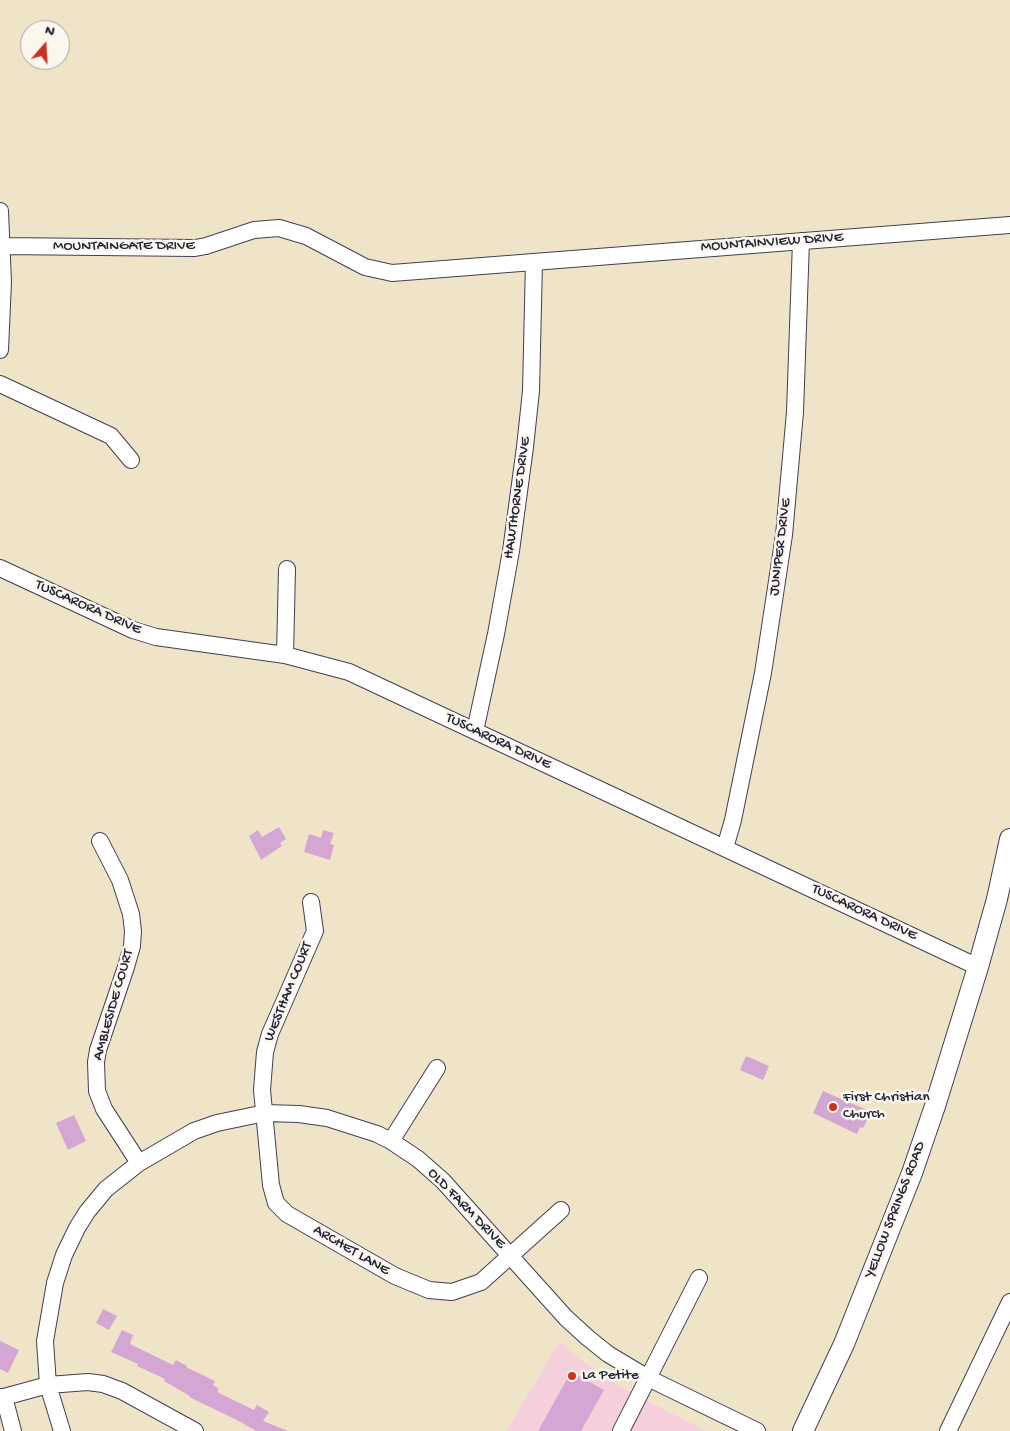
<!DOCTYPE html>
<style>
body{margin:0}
#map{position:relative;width:1010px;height:1431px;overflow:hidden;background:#f0e4c8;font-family:"Gochi Hand",sans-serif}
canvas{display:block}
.north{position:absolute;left:20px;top:20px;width:50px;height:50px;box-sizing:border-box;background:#fbf7ec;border:1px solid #a4a2a5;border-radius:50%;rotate:19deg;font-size:14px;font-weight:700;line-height:20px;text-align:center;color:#22223b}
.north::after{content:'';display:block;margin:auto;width:18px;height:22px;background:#c8321e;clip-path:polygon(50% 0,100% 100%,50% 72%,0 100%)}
</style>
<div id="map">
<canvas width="1010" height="1431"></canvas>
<div class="north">N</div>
</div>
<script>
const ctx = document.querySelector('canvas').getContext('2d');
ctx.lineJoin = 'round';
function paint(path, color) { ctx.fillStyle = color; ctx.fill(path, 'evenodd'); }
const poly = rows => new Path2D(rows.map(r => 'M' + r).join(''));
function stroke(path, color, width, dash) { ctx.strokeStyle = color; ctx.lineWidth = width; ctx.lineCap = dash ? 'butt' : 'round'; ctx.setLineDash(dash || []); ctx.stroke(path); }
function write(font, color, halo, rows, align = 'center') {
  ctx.font = font + ' "Gochi Hand",sans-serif'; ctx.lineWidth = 5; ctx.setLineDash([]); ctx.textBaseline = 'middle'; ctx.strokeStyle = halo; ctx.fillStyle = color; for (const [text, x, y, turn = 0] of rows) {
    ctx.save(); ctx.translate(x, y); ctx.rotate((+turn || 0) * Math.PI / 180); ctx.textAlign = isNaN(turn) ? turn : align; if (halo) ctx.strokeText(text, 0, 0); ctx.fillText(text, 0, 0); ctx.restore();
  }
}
paint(poly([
 [559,1342,589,1366,621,1387,706,1431,507,1431]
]), '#f5cfdc');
paint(poly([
 [279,827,286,839,280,843,282,846,261,860,249,836,258,830,262,837],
 [323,830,334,833,330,844,334,845,330,860,304,852,309,834,321,838],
 [746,1056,769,1066,763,1080,740,1070],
 [823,1091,867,1110,864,1116,868,1118,863,1128,860,1127,857,1134,813,1113],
 [74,1115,86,1141,68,1150,56,1123],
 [103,1309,117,1316,109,1330,96,1323],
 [122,1330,133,1335,130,1344,173,1365,176,1360,187,1366,186,1367,215,1381,213,1385,219,1389,217,1392,254,1410,257,1405,269,1412,263,1421,288,1431,256,1431,237,1420,189,1397,190,1396,164,1381,165,1379,137,1366,138,1364,111,1352],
 [0,1341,19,1350,8,1373,0,1369],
 [571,1372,604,1390,581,1431,538,1431]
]), '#d4a6d3');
const minor = poly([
 [0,211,3,282,0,350],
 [2,246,195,248,206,246,254,230,279,228,306,236,365,267,392,273,1010,225],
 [0,384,111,436,131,460],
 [0,568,133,630,156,637,285,655,349,672,978,967],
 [285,655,287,569],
 [475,731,496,634,511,551,525,447,531,391,534,262],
 [100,841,120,880,131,914,133,931,132,946,126,967,98,1050,96,1062,97,1091,104,1109,139,1163],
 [725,848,733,820,763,673,784,535,795,412,801,241],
 [311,902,315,931,270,1034,265,1052,262,1090,271,1185,276,1203,287,1214,395,1276,429,1290,452,1292,481,1282,561,1210],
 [391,1141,437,1068],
 [0,1397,4,1397,13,1431],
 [4,1397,48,1385,88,1382,103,1384,122,1391,195,1431],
 [62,1431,48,1385,45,1341,55,1283,64,1255,77,1228,87,1212,106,1189,139,1163,194,1131,217,1123,265,1113,299,1114,327,1118,377,1134,391,1141,418,1159,443,1181,566,1318,588,1338,608,1354,648,1378,757,1431],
 [621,1431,699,1278],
 [948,1431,1010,1302]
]);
const major = poly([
 [803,1431,844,1344,912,1173,935,1106,978,967,997,899,1010,839]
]);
stroke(minor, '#413f50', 18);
stroke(major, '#413f50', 22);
stroke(minor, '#fff', 16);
stroke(major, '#fff', 20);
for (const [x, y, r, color] of [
 [833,1107,5,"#c8321e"],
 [572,1376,5,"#c8321e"]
]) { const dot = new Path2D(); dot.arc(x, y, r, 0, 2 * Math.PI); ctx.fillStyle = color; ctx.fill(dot); stroke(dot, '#fbf7ec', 2); }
write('15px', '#22223b', '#fbf7ec', [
 ["MOUNTAINVIEW DRIVE",772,243,-4],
 ["MOUNTAINGATE DRIVE",124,247],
 ["HAWTHORNE DRIVE",518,498,-82],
 ["JUNIPER DRIVE",781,547,-83],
 ["TUSCARORA DRIVE",88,608,24],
 ["TUSCARORA DRIVE",498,742,25],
 ["TUSCARORA DRIVE",864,913,25],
 ["WESTHAM COURT",289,992,-68],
 ["AMBLESIDE COURT",114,1005,-74],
 ["OLD FARM DRIVE",466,1209,46],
 ["YELLOW SPRINGS ROAD",896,1210,-69],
 ["ARCHET LANE",351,1251,30]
]);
write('15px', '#22223b', '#fbf7ec', [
 ["First Christian",843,1098],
 ["Church",843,1115],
 ["La Petite",582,1376]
], 'left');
</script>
